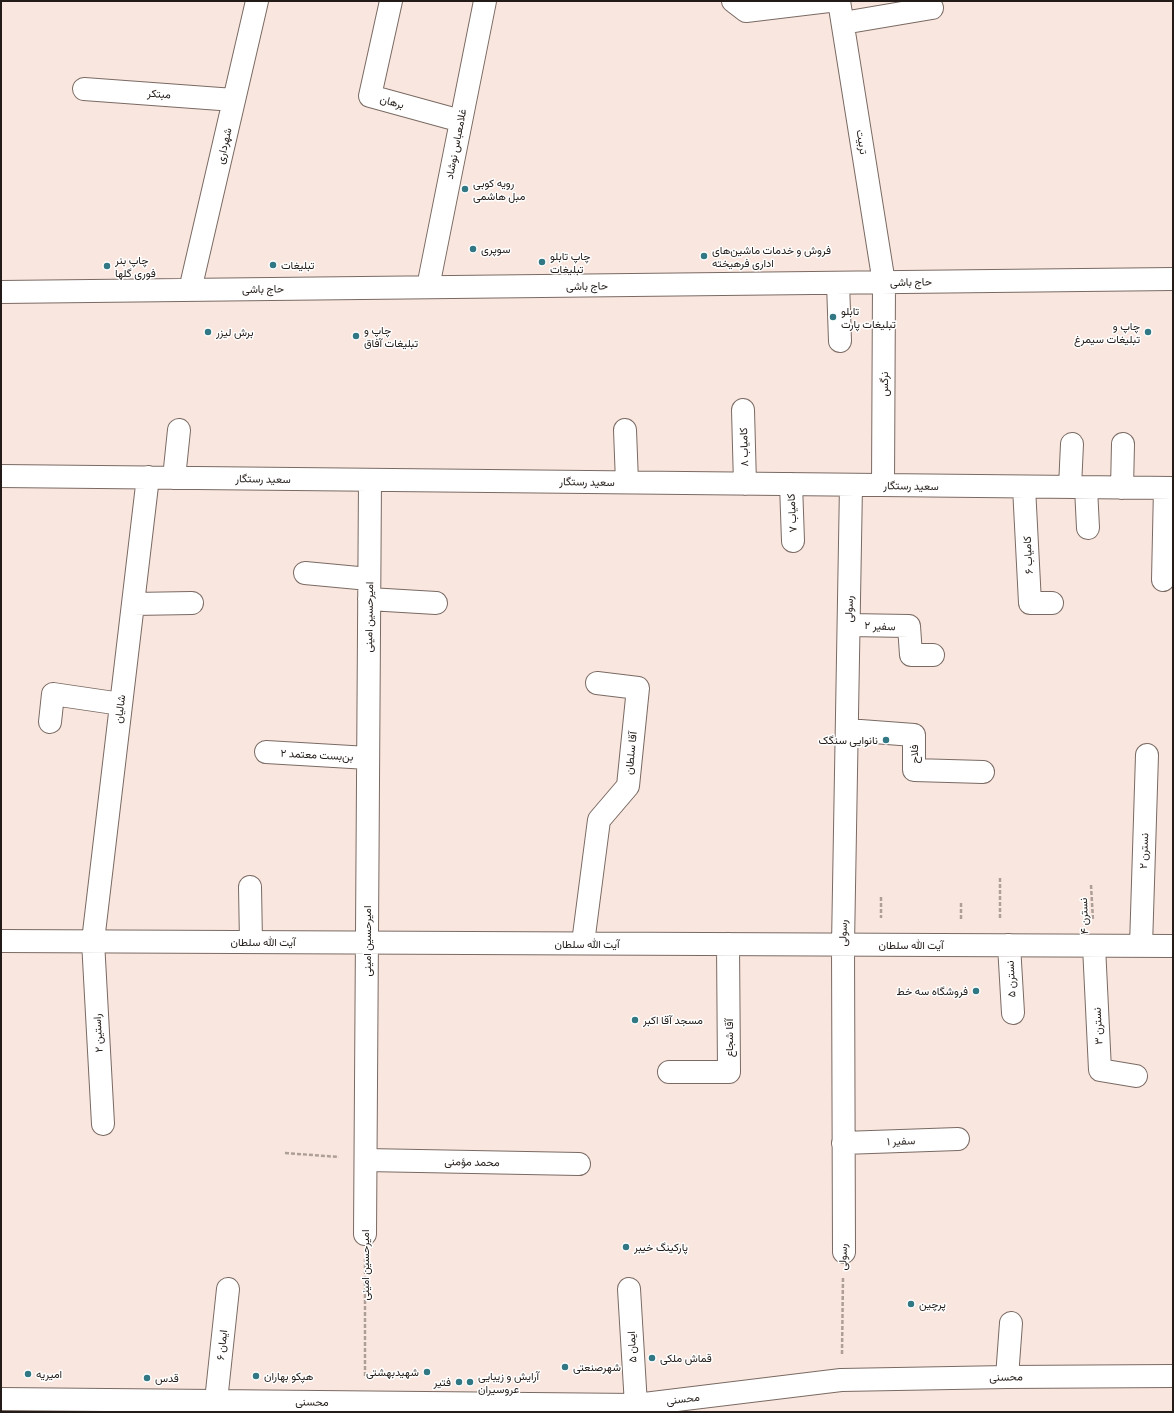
<!DOCTYPE html>
<meta charset="utf-8">
<style>
body{margin:0}
#map{position:relative;width:1174px;height:1413px;overflow:hidden;background:#f9e7df;font-family:Ubuntu,sans-serif}
canvas{display:block}
.frame{position:absolute;inset:0;border:2px solid #221b18;pointer-events:none}
</style>
<div id="map">
<canvas width="1174" height="1413"></canvas>
<div class="frame"></div>
</div>
<script>
const ctx = document.querySelector('canvas').getContext('2d');
ctx.lineJoin = 'round';
const poly = rows => new Path2D(rows.map(r => 'M' + r).join(''));
function stroke(path, color, width, dash) { ctx.strokeStyle = color; ctx.lineWidth = width; ctx.lineCap = dash ? 'butt' : 'round'; ctx.setLineDash(dash || []); ctx.stroke(path); }
function write(font, color, halo, rows, align = 'center') {
  ctx.font = font + ' Ubuntu,Vazirmatn,sans-serif'; ctx.lineWidth = 3; ctx.setLineDash([]); ctx.textBaseline = 'middle'; ctx.strokeStyle = halo; ctx.fillStyle = color; for (const [text, x, y, turn = 0] of rows) {
    ctx.save(); ctx.translate(x, y); ctx.rotate((+turn || 0) * Math.PI / 180); ctx.textAlign = isNaN(turn) ? turn : align; if (halo) ctx.strokeText(text, 0, 0); ctx.fillText(text, 0, 0); ctx.restore();
  }
}
const minor = poly([
 [391,1,370,96,461,121],
 [733,1,746,11,829,1],
 [839,1,884,283,883,485],
 [843,23,932,8],
 [84,89,234,100],
 [838,283,840,341],
 [428,287,485,1],
 [190,290,257,1],
 [1,292,1173,279],
 [743,410,745,484],
 [625,430,627,482],
 [1,476,1173,488],
 [174,478,179,430],
 [791,484,793,541],
 [1024,487,1030,603,1052,603],
 [1070,487,1072,444],
 [1086,488,1088,528],
 [1122,488,1123,444],
 [305,573,369,579],
 [1163,580,1165,488],
 [369,599,436,603],
 [133,604,192,603],
 [849,625,909,626,911,655,933,655],
 [50,722,53,694,121,704],
 [847,730,914,735,914,770,983,772],
 [266,752,368,758],
 [250,887,251,942],
 [1,941,1173,946],
 [583,943,599,820,628,786,638,688,597,683],
 [1009,945,1013,1013],
 [1094,946,1100,1070,1136,1076],
 [1141,946,1147,755],
 [669,1072,729,1072,728,944],
 [103,1124,93,941,148,477],
 [843,1143,958,1139],
 [366,1160,579,1164],
 [365,1234,370,480],
 [844,1252,843,945,851,485],
 [629,1289,636,1405],
 [1007,1377,1011,1323],
 [1,1399,636,1405,841,1380,1007,1377,1173,1376],
 [216,1401,228,1289]
]);
stroke(minor, '#7a6a63', 24);
stroke(poly([
 [1000,878,1000,920],
 [1091,885,1093,920],
 [881,897,881,918],
 [961,919,961,903],
 [285,1153,339,1157],
 [842,1354,843,1277],
 [365,1376,365,1259]
]), '#ad9e98', 2.5, [4, 2]);
stroke(minor, '#fff', 22);
for (const [x, y, r, color] of [
 [465,189,4,"#317884"],
 [473,249,4,"#317884"],
 [704,256,4,"#317884"],
 [542,262,4,"#317884"],
 [273,265,4,"#317884"],
 [107,266,4,"#317884"],
 [833,317,4,"#317884"],
 [208,332,4,"#317884"],
 [1148,332,4,"#317884"],
 [356,336,4,"#317884"],
 [886,740,4,"#317884"],
 [976,991,4,"#317884"],
 [635,1020,4,"#317884"],
 [626,1247,4,"#317884"],
 [911,1304,4,"#317884"],
 [652,1358,4,"#317884"],
 [565,1367,4,"#317884"],
 [427,1372,4,"#317884"],
 [28,1374,4,"#317884"],
 [256,1376,4,"#317884"],
 [147,1378,4,"#317884"],
 [459,1382,4,"#317884"],
 [470,1382,4,"#317884"]
]) { const dot = new Path2D(); dot.arc(x, y, r, 0, 2 * Math.PI); ctx.fillStyle = color; ctx.fill(dot); stroke(dot, '#fff', 1.5); }
write('11px', '#221b18', '#fff', [
 ["مبتکر",159,94,4],
 ["برهان",392,102,15],
 ["تربیت",862,142,81],
 ["غلامعباس نوشاد",456,144,-79],
 ["شهرداری",224,146,-77],
 ["حاج باشی",911,282,-1],
 ["حاج باشی",587,286,-1],
 ["حاج باشی",263,289,-1],
 ["نرگس",884,384,-90],
 ["کامیاب ۸",744,447,-92],
 ["سعید رستگار",263,479,1],
 ["سعید رستگار",587,482,1],
 ["سعید رستگار",911,486,1],
 ["کامیاب ۷",792,513,-93],
 ["کامیاب ۶",1028,555,-93],
 ["رسولی",849,609,-89],
 ["امیرحسین امینی",369,617,-89],
 ["سفیر ۲",880,626,2],
 ["شالیان",120,709,-83],
 ["آقا سلطان",631,753,-84],
 ["فلاح",914,754,-90],
 ["بن‌بست معتمد ۲",317,755,3],
 ["نسترن ۲",1144,851,-88],
 ["نسترن ۴",1084,916,-92],
 ["رسولی",843,933,-89],
 ["امیرحسین امینی",367,941,-90],
 ["آیت الله سلطان",263,942],
 ["آیت الله سلطان",587,944],
 ["آیت الله سلطان",911,945],
 ["نسترن ۵",1011,979,-93],
 ["نسترن ۳",1098,1026,-93],
 ["راستین ۲",98,1033,-93],
 ["آقا شجاع",729,1038,-90],
 ["سفیر ۱",901,1141,-2],
 ["محمد مؤمنی",472,1162,1],
 ["رسولی",843,1257,-89],
 ["امیرحسین امینی",365,1265,-90],
 ["ایمان ۶",222,1345,-84],
 ["ایمان ۵",632,1347,-93],
 ["محسنی",1006,1377,-1],
 ["محسنی",683,1399,-7],
 ["محسنی",312,1402,1]
]);
write('11px', '#221b18', '#fff', [
 ["رویه کوبی",473,183],
 ["مبل هاشمی",473,196],
 ["سوپری",481,249],
 ["فروش و خدمات ماشین‌های",712,250],
 ["اداری فرهیخته",712,263],
 ["چاپ تابلو",550,256],
 ["تبلیغات",550,269],
 ["چاپ بنر",115,260],
 ["فوری گلها",115,273],
 ["تبلیغات",281,265],
 ["تابلو",841,311],
 ["تبلیغات پارت",841,324],
 ["چاپ و",1140,326,"right"],
 ["تبلیغات سیمرغ",1140,339,"right"],
 ["چاپ و",364,330],
 ["تبلیغات آفاق",364,343],
 ["برش لیزر",216,332],
 ["نانوایی سنگک",878,740,"right"],
 ["فروشگاه سه خط",968,991,"right"],
 ["مسجد آقا اکبر",643,1020],
 ["پارکینگ خیبر",634,1247],
 ["پرچین",919,1304],
 ["قماش ملکی",660,1358],
 ["شهرصنعتی",573,1367],
 ["شهیدبهشتی",419,1372,"right"],
 ["امیریه",36,1374],
 ["هپکو بهاران",264,1376],
 ["آرایش و زیبایی",478,1376],
 ["عروسیران",478,1389],
 ["قدس",155,1378],
 ["فتیر",451,1382,"right"]
], 'left');
</script>
